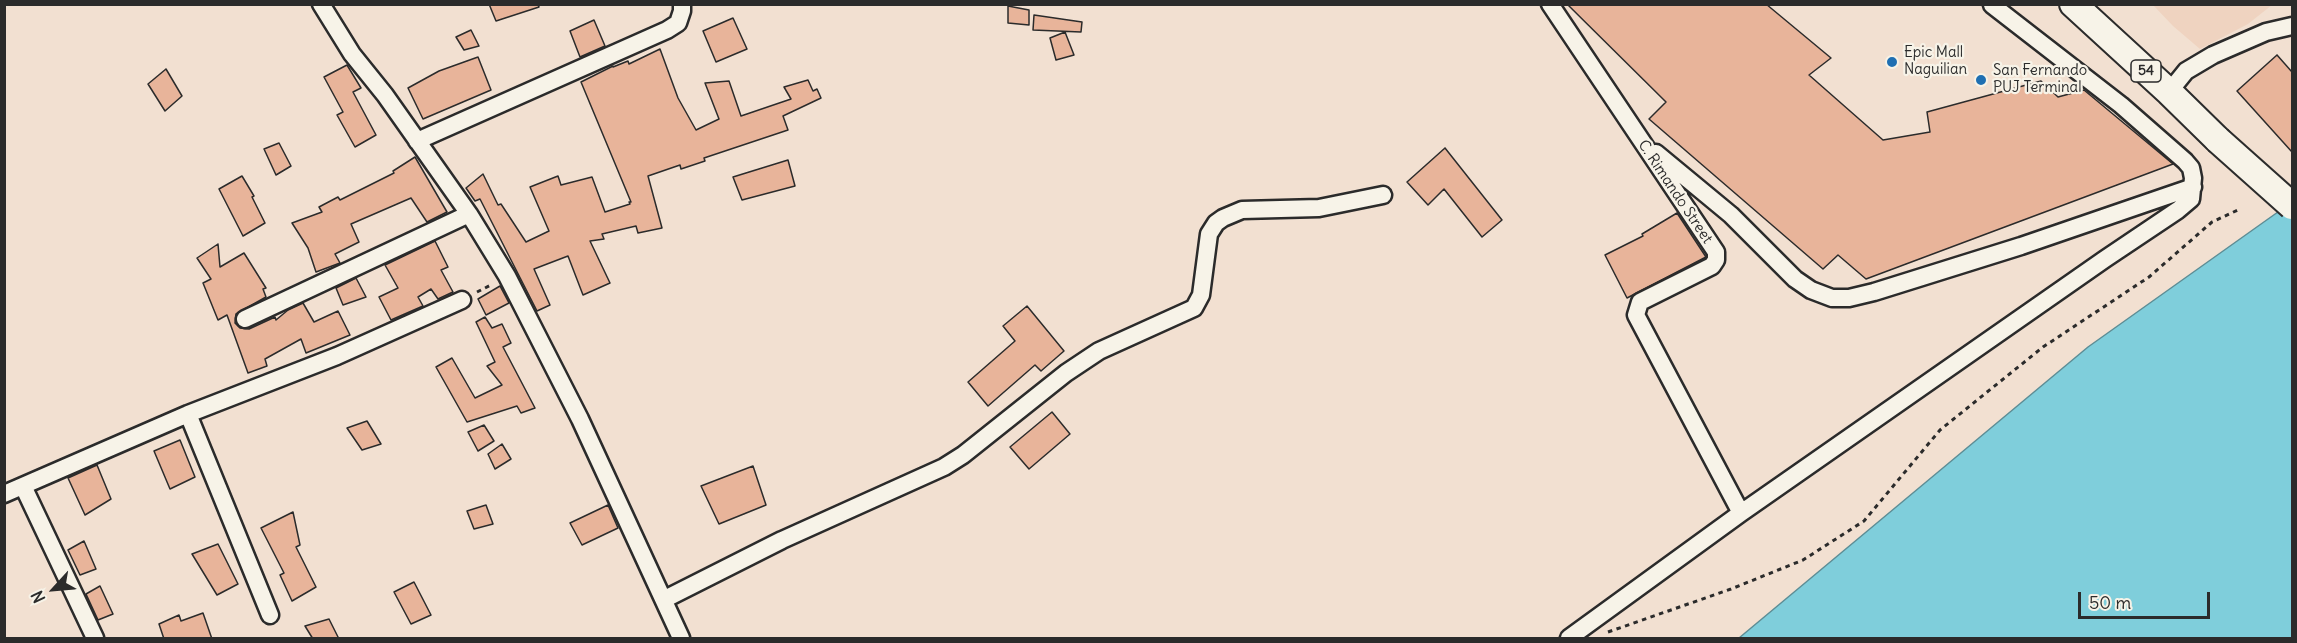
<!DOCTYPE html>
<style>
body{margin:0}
#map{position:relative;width:2297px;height:643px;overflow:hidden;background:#f2e0d1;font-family:Delius,sans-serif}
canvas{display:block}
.frame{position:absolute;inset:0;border:6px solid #2b2b2b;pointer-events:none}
.north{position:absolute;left:24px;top:559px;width:60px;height:60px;-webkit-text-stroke:4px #f7f3e8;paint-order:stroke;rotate:244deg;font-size:16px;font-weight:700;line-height:24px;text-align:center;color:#2b2b2b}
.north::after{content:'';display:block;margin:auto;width:21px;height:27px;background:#2b2b2b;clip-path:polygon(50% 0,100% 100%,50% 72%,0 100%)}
.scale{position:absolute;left:2078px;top:592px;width:132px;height:27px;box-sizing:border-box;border:3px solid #2b2b2b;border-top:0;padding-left:8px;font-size:18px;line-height:21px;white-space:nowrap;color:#2b2b2b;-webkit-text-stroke:4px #f7f3e8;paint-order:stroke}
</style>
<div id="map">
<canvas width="2297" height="643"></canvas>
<div class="frame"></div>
<div class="north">N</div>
<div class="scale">50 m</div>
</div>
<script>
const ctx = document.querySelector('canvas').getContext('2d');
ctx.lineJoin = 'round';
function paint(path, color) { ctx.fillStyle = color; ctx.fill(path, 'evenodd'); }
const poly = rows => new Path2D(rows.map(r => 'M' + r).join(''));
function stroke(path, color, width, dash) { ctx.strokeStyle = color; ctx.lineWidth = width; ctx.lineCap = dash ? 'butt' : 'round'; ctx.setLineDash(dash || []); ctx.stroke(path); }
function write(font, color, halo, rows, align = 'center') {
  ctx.font = font + ' Delius,sans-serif'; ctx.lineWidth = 4.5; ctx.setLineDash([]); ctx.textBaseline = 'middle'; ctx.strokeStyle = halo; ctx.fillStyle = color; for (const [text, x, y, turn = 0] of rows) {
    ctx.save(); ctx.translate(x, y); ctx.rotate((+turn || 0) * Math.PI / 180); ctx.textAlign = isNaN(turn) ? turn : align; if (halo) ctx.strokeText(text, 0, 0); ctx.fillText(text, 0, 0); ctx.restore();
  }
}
paint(poly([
 [2153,5,2272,5,2248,24,2200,49,2173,26]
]), '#efd3c0');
const water = poly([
 [2292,202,2292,638,1739,638,2088,347,2292,202]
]);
paint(water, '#7fcedb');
stroke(water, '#5d8d95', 1.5);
const building = poly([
 [489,4,538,4,539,7,496,21,489,4],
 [1567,4,1766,4,1831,58,1809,75,1883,140,1930,132,1927,112,2041,81,2058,97,2084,90,2173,164,1866,279,1838,255,1823,269,1649,119,1666,102,1567,4],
 [1008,6,1029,10,1029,25,1008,23,1008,6],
 [1034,15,1082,22,1081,32,1033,30,1034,15],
 [733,18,747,49,716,62,703,31,733,18],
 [594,20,605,46,580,57,570,31,594,20],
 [471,30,479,46,464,50,456,37,471,30],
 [1065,32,1074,55,1056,60,1050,38,1065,32],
 [660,49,678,98,696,130,719,119,705,83,729,81,741,116,791,99,784,87,808,80,813,91,817,89,821,98,783,116,788,130,704,158,705,161,681,169,680,165,648,176,662,228,638,233,636,226,602,234,604,239,590,241,610,283,583,295,568,256,534,269,550,305,537,311,480,199,475,201,466,188,483,174,498,205,501,204,526,242,549,231,530,187,558,176,561,185,592,177,605,212,630,204,629,202,631,202,581,82,613,66,613,67,628,61,629,64,660,49],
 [2277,55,2292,72,2292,152,2237,91,2277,55],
 [478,57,491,90,423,119,408,88,439,71,478,57],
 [347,65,361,88,353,92,376,135,355,147,337,115,343,112,324,77,347,65],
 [166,69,182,96,165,111,148,84,166,69],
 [279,143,291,166,276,175,264,149,279,143],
 [1445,148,1502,220,1482,237,1444,189,1428,205,1407,182,1445,148],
 [415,157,447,212,427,222,411,198,351,224,359,242,335,254,340,263,316,272,308,248,292,223,322,212,319,207,338,197,340,200,394,173,393,171,415,157],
 [788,160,795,186,742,200,733,177,788,160],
 [242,176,254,196,252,197,265,223,243,236,219,189,242,176],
 [1677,213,1706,257,1627,298,1605,255,1643,236,1642,234,1677,213],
 [435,241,448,267,441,270,453,292,438,299,431,289,418,297,423,306,391,320,379,297,398,288,385,265,435,241],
 [218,244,220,267,244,253,266,288,263,289,266,297,236,314,235,323,240,328,249,329,275,317,276,320,288,310,303,303,314,322,338,311,350,335,306,353,301,339,265,359,267,366,248,373,227,315,218,320,203,283,211,279,197,258,218,244],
 [356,278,366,297,343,305,336,288,356,278],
 [500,286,509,303,486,315,478,299,500,286],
 [1027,306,1064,351,1041,371,1035,365,988,406,968,382,1015,341,1003,326,1027,306],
 [485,317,492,328,502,324,511,343,503,347,535,408,521,413,517,406,467,422,436,367,452,358,475,398,502,385,487,366,495,362,476,322,485,317],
 [1052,412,1070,434,1029,469,1010,447,1052,412],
 [367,421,381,444,362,450,347,428,367,421],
 [484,425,494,441,478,451,468,432,484,425],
 [180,440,195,477,170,489,154,451,180,440],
 [502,444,511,459,495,469,488,454,502,444],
 [97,465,111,499,85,515,68,478,97,465],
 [753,466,766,505,719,524,701,486,753,466],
 [486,505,493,524,474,529,467,511,486,505],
 [608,505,618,528,582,545,570,523,608,505],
 [293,512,300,545,296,547,316,587,292,601,280,575,284,573,261,528,293,512],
 [84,541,96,569,80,575,68,550,84,541],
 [218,544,238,584,217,595,192,554,218,544],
 [414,582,431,615,411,624,394,592,414,582],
 [100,586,113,614,98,620,86,594,100,586],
 [203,613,212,639,164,639,159,624,179,615,181,621,203,613],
 [329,619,339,639,313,639,305,626,329,619]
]);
paint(building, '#e8b49a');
stroke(building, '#2b2b2b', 1.5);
const minor = poly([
 [321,4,352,54,385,95,469,214,507,276,580,419,681,638],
 [1550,4,1716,252,1716,260,1712,266,1640,302,1636,315,1741,513],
 [2169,92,2186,71,2213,55,2266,32,2292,26],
 [417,141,667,30,678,23,682,11,682,4],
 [1656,153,1731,215,1795,279,1811,290,1832,298,1849,298,1874,292,2021,246,2193,187],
 [245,319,469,214],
 [188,414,270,615],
 [23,486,95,638],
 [4,494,188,414,337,356,462,300],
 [665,599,782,540,944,467,963,455,1066,373,1099,351,1194,308,1201,295,1209,234,1216,223,1223,218,1242,210,1319,208,1383,195],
 [1569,638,1741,513,2105,259,2178,210,2191,199,2193,178,2191,168,2185,161,2121,105,1992,5]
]);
const highway = poly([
 [2073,4,2169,92,2218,140]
]);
stroke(minor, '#2b2b2b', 21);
stroke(highway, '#2b2b2b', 30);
stroke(poly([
 [477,292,493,284],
 [1608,632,1731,589,1803,560,1864,521,1940,430,2043,347,2149,277,2212,222,2240,209]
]), '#2b2b2b', 3, [4.5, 4.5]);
stroke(minor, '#f7f3e8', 16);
stroke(highway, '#f7f3e8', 26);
const highwayBridge = poly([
 [2218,140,2292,206]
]);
stroke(highwayBridge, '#2b2b2b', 30, []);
stroke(highwayBridge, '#f7f3e8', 26);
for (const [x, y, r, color] of [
 [1892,62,6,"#1f6fb2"],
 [1981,80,6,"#1f6fb2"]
]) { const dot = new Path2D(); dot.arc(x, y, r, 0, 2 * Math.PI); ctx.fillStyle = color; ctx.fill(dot); stroke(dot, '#f7f3e8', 2); }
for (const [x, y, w] of [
 [2146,71,30]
]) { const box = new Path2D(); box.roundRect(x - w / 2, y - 11, w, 22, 4.5); ctx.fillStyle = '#f7f3e8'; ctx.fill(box); stroke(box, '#2b2b2b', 1.5); }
write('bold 14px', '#2b2b2b', null, [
 ["54",2146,71]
]);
write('15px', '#2b2b2b', '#f7f3e8', [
 ["Epic Mall",1904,53],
 ["Naguilian",1904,70],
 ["San Fernando",1993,71],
 ["PUJ Terminal",1993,88]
], 'left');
write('15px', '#2b2b2b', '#f7f3e8', [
 ["C. Rimando Street",1675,192,56]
]);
</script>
